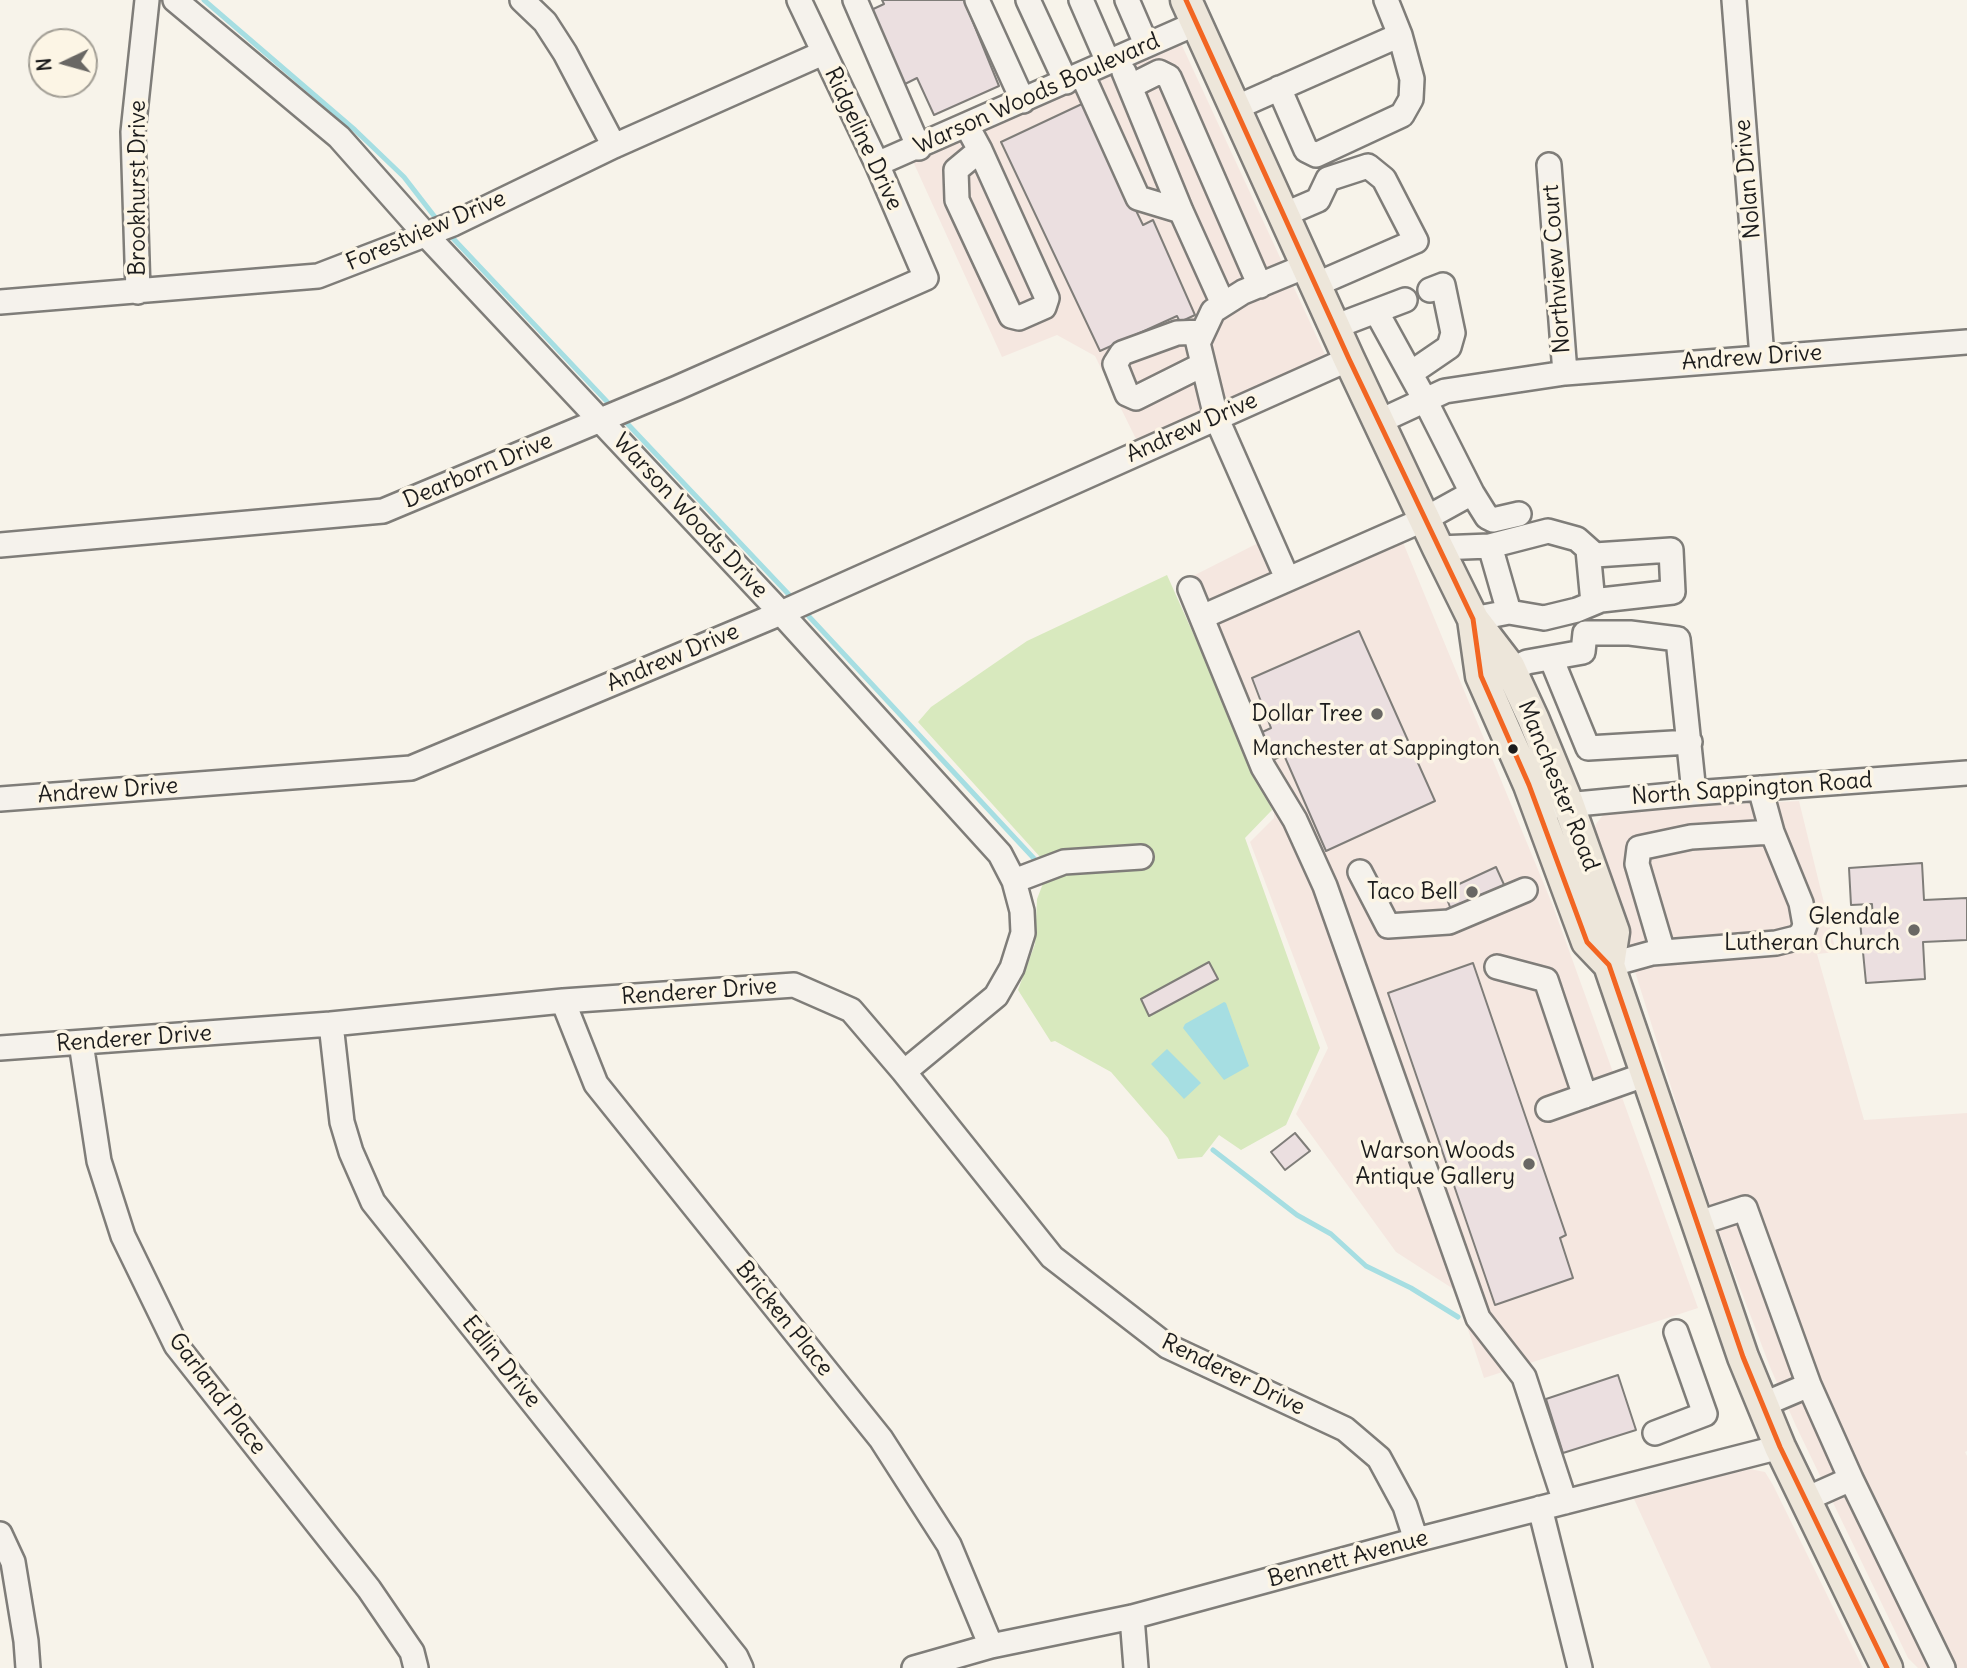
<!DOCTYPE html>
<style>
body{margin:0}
#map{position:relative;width:1967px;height:1668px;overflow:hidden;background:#f7f3ea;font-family:Delius,sans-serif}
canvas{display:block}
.north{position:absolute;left:28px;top:28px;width:70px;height:70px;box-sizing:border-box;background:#fcf5e5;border:2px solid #a29e95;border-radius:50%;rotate:265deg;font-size:19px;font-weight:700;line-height:28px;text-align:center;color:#1c1c1c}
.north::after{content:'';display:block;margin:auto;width:24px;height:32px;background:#696764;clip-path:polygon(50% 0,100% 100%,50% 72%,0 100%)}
</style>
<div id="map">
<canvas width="1967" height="1668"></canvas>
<div class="north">N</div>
</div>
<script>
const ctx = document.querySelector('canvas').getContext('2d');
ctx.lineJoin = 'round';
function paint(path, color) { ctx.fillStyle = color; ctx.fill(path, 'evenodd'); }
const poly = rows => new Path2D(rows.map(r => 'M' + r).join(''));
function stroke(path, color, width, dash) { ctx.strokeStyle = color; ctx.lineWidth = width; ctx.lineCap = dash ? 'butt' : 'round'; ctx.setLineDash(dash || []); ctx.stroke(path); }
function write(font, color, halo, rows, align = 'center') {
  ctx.font = font + ' Delius,sans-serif'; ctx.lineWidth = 7; ctx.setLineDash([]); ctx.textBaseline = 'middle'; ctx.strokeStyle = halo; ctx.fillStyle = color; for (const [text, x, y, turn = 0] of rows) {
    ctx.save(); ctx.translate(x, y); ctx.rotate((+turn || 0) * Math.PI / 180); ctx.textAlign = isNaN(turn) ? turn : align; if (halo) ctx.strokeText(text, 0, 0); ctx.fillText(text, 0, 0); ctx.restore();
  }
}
paint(poly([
 [1173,26,1327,359,1136,439,1095,356,1057,335,1002,357,906,146],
 [1395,523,1553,906,1698,1308,1484,1378,1455,1290,1396,1252,1296,1114,1328,1048,1250,842,1274,818,1274,807,1177,584,1276,534,1291,566],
 [1799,801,1836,952,1817,954,1864,1120,1967,1113,1967,1451,1965,1452,1967,1456,1967,1668,1918,1668,1908,1658,1796,1426,1770,1367,1720,1235,1682,1122,1593,837,1596,824,1603,815,1613,810],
 [1750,1469,1765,1472,1773,1485,1863,1668,1711,1668,1634,1499]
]), '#f5e7e0');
paint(poly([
 [1167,575,1272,810,1245,838,1320,1048,1286,1125,1241,1150,1219,1135,1202,1157,1178,1159,1168,1138,1111,1072,1055,1041,1051,1042,1018,990,1035,944,1037,899,1044,881,1041,858,918,722,931,707,1027,641]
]), '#d8e9be');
paint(poly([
 [1224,1002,1226,1003,1249,1066,1224,1080,1183,1028,1185,1024],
 [1167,1049,1201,1083,1184,1099,1151,1064]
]), '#a6dee2');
stroke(poly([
 [204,0,355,130,404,177,438,221],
 [447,232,613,408],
 [622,418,795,601],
 [802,609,1040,865],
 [1213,1150,1297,1215,1331,1234,1366,1266,1411,1288,1458,1317]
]), '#a6dee2', 5);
const building = poly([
 [882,0,964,0,999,86,934,115,917,78,903,85,869,11,884,4,882,0],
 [1084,103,1143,225,1153,220,1195,315,1180,322,1177,316,1100,351,1001,142,1084,103],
 [1359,631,1435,801,1326,851,1284,755,1268,762,1256,735,1271,728,1252,678,1359,631],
 [1922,863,1924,900,1967,898,1967,940,1923,942,1925,979,1866,983,1860,921,1873,921,1872,904,1851,905,1849,868,1922,863],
 [1496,867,1506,889,1453,915,1444,891,1496,867],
 [1209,962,1218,979,1149,1016,1141,999,1209,962],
 [1473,963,1566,1235,1560,1238,1573,1278,1495,1305,1388,993,1473,963],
 [1295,1133,1310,1151,1285,1170,1271,1152,1295,1133],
 [1618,1375,1636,1430,1563,1453,1546,1399,1618,1375]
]);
paint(building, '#ebdfe0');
stroke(building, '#7f7d79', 2);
const minor = poly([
 [175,0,339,137,426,235,781,613,1000,854,1014,881,1022,911,1023,933,1012,968,996,996,904,1072],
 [522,0,545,22,565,53,614,146],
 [855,0,919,148],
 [977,0,1023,101],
 [1028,0,1066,82],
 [1081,0,1108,62],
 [1127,0,1146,44],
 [1734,0,1762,357],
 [1124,72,1181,211,1223,304],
 [1082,74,1138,198,1181,211],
 [1131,86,1159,72,1169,77,1260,286],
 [1279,88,1306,150,1316,155,1402,115,1411,99,1412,79,1400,35],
 [1235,108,1400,35,1386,0],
 [967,126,980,150,1047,298,1044,307,1019,318,1011,316,957,200,956,170,980,150],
 [877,164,1197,23],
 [1549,165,1565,373],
 [1283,215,1318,200,1328,179,1368,166,1384,179,1416,241,1315,285],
 [138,292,133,132,147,0],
 [0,302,318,276,453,224,614,146,823,53],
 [1376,311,1405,300],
 [1334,327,1376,311,1425,400,1472,493],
 [1202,365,1136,398,1127,394,1115,364,1122,353,1177,333,1203,332],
 [1411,373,1449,347,1453,333,1443,285,1430,290],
 [1378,422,1445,391,1565,373,1967,342],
 [0,545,383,511,677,388,926,278,877,164,799,0],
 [1490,546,1509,612],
 [1438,548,1490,546,1548,531,1577,539,1595,555,1671,550,1673,592,1601,600,1577,610,1544,618,1509,612,1473,619],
 [1588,550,1593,603],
 [1287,578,1216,417,1198,343,1213,311,1243,292,1306,266],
 [1190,589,1263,767,1295,820,1325,886,1478,1318,1524,1377,1565,1502],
 [1202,617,1425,519,1472,493,1487,517,1493,520,1519,514],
 [1551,658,1588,748,1690,742],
 [1511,670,1527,662,1583,652,1585,633,1630,633,1678,639,1694,793],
 [0,799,411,768,781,613,1349,359],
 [1555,806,1694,793,1967,773],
 [1360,872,1388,926,1449,922,1525,890],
 [1014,881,1064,862,1141,857],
 [1663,952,1637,864,1639,848,1691,837,1772,832],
 [1609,965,1652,953,1776,943,1796,938,1802,933,1805,925,1801,903,1772,832,1760,788],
 [1497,967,1546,980,1585,1096],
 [563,1001,596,1084,881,1439,949,1545,991,1646],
 [331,1024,342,1122,351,1152,373,1202,736,1657,741,1668],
 [81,1043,99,1161,123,1236,176,1345,369,1589,412,1652,416,1668],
 [0,1048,331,1024,563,1001,794,985,851,1010,904,1072,1052,1257,1167,1346,1345,1429,1379,1458,1405,1506,1416,1540],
 [1548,1109,1647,1074],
 [1696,1224,1745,1208,1809,1385,1851,1479,1943,1668],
 [1762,1405,1809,1385],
 [1655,1433,1705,1414,1676,1332],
 [1806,1499,1851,1479],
 [1540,1508,1580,1668],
 [0,1534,13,1562,26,1641,28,1668],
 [1132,1617,1136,1668],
 [914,1668,991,1646,1132,1617,1416,1540,1780,1447]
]);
const major = poly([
 [1186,0,1349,359,1438,548,1473,619,1509,666,1533,718,1568,803,1614,932,1609,965],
 [1473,619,1481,676,1529,785,1587,942,1609,965,1743,1357,1780,1447,1887,1668]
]);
stroke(minor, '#7f7d79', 28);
stroke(major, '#7f7d79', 35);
stroke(minor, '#f5f2ec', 23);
stroke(major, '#ede6da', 30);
stroke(poly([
 [1186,0,1349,359,1473,619,1481,676,1529,785,1587,942,1609,965,1743,1357,1780,1447,1887,1668]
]), '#f26522', 5);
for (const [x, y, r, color] of [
 [1377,714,7,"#696764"],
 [1513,749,6,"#1c1c1c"],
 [1472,892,7,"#696764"],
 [1914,930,7,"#696764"],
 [1529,1164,7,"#696764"]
]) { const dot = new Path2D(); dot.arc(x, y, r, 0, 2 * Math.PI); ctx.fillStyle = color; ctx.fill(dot); stroke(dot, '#fcf5e5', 2.5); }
write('21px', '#1c1c1c', '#fcf5e5', [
 ["Manchester at Sappington",1500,749]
], 'right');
write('23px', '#1c1c1c', '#fcf5e5', [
 ["Warson Woods Boulevard",1037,94,-24],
 ["Ridgeline Drive",863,139,65],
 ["Nolan Drive",1748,179,-95],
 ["Brookhurst Drive",138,188,-90],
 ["Forestview Drive",426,231,-23],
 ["Northview Court",1557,269,-94],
 ["Andrew Drive",1752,358,-4],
 ["Andrew Drive",1192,428,-24],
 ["Dearborn Drive",478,471,-23],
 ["Warson Woods Drive",690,516,47],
 ["Andrew Drive",673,658,-23],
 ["Manchester Road",1558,786,68],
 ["North Sappington Road",1752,789,-4],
 ["Andrew Drive",108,791,-4],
 ["Renderer Drive",699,992,-4],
 ["Renderer Drive",134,1039,-4],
 ["Bricken Place",784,1319,51],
 ["Edlin Drive",501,1362,51],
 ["Renderer Drive",1233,1375,26],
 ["Garland Place",217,1394,53],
 ["Bennett Avenue",1348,1559,-15]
]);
write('23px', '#1c1c1c', '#fcf5e5', [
 ["Dollar Tree",1363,714],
 ["Taco Bell",1458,892],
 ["Glendale",1900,917],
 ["Lutheran Church",1900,943],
 ["Warson Woods",1515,1151],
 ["Antique Gallery",1515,1177]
], 'right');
</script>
